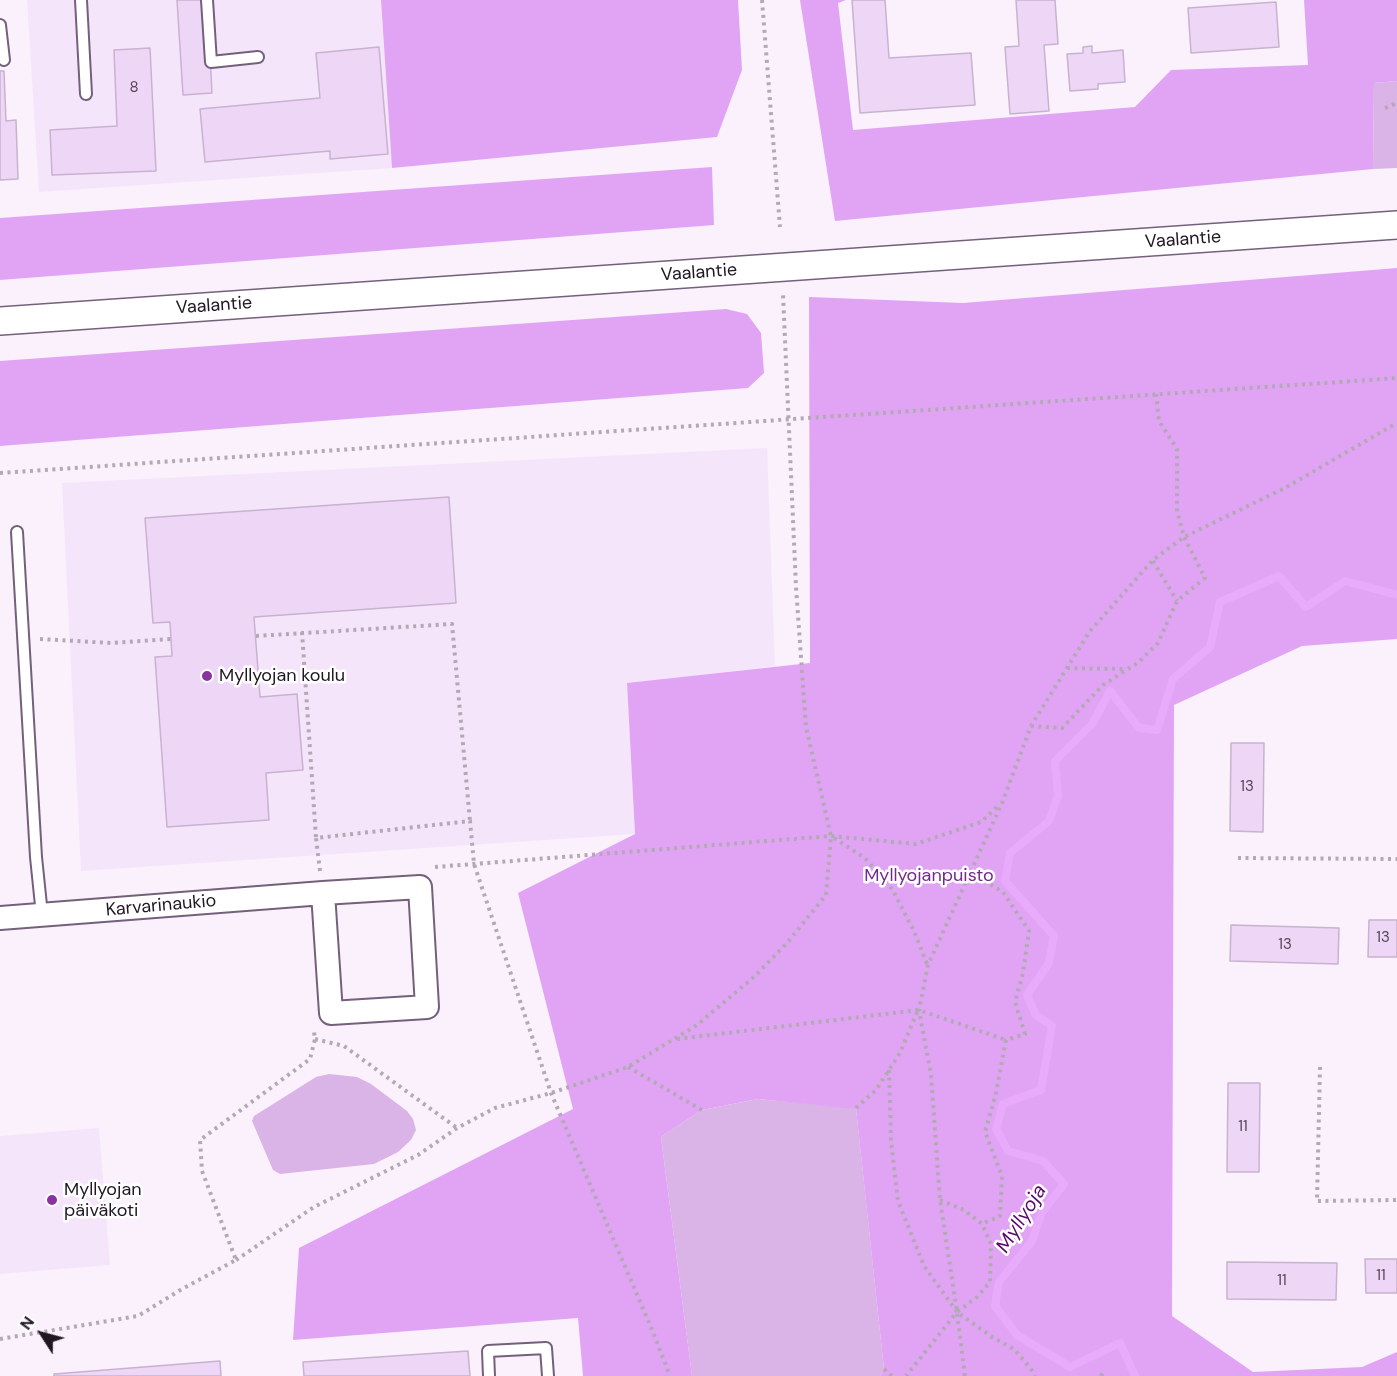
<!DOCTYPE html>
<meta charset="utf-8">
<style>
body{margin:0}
#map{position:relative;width:1397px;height:1376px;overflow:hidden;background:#faf1fd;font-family:"DM Sans",sans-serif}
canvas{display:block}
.north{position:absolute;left:12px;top:1304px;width:60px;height:60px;-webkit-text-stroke:4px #fff;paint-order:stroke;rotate:306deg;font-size:16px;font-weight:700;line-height:24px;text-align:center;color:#1f1722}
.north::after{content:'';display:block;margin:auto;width:21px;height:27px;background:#1f1722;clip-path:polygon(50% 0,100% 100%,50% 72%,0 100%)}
</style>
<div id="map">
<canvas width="1397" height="1376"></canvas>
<div class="north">N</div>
</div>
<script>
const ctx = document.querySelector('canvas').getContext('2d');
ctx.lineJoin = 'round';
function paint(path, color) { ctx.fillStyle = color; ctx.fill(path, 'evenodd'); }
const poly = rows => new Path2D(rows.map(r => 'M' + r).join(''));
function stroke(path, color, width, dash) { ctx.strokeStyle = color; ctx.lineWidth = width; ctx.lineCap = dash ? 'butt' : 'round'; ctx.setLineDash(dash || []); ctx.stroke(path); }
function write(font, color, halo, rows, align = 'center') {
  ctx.font = font + ' "DM Sans",sans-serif'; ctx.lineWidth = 5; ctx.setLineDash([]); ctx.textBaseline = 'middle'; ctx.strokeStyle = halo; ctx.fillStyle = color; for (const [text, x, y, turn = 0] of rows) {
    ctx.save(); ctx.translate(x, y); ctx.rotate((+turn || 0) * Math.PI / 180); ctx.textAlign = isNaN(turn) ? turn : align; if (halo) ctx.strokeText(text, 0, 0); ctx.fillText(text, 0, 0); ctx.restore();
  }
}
paint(poly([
 [27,0,381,0,392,168,39,192],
 [767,448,775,666,627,684,635,834,81,871,62,483],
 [99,1128,110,1265,0,1274,0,1136]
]), '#f5e5fb');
paint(poly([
 [1397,81,1397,168,1373,169,1374,83],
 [329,1074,357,1077,371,1084,407,1111,413,1119,416,1130,411,1140,398,1152,374,1164,280,1174,273,1170,252,1121,254,1116,316,1077],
 [758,1099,856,1108,884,1369,880,1376,692,1376,661,1137,702,1110]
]), '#dab3e7');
paint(poly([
 [381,0,738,0,742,70,717,137,392,168],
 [800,0,846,0,838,3,853,130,1135,107,1171,70,1308,65,1304,0,1397,0,1397,81,1374,83,1373,169,835,221],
 [712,167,714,225,0,280,0,218],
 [1397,268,1397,639,1302,646,1174,705,1172,1316,1253,1372,1362,1367,1397,1352,1397,1376,880,1376,884,1369,856,1109,758,1099,702,1110,661,1137,692,1376,583,1376,578,1318,293,1340,299,1248,573,1109,518,893,635,834,627,683,810,663,809,297,963,303],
 [726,309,747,314,761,333,764,373,748,388,0,446,0,361]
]), '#e1a4f4');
stroke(poly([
 [1135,1376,1120,1343,1070,1367,1017,1335,995,1306,999,1282,1032,1241,1042,1212,1064,1184,1043,1161,1008,1151,996,1129,1003,1104,1041,1090,1052,1026,1036,1015,1027,995,1049,963,1054,936,1005,881,1010,853,1049,821,1058,796,1055,761,1093,723,1110,691,1139,728,1157,730,1173,679,1210,647,1220,602,1279,576,1306,607,1345,581,1397,595]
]), '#e8aafb', 8);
const building = poly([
 [177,0,207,0,212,93,183,95,177,0],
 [852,0,885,0,889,58,971,53,975,105,860,113,852,0],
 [1016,0,1055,0,1058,44,1044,45,1049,111,1010,114,1005,47,1019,46,1016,0],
 [1276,2,1279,47,1191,53,1188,8,1276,2],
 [1092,46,1092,53,1123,50,1125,82,1098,84,1098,89,1070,91,1067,54,1083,53,1083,47,1092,46],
 [379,47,388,154,330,159,330,151,205,162,200,109,320,98,316,53,379,47],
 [150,48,156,171,52,175,50,130,117,126,114,50,150,48],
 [0,71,4,71,6,121,16,120,18,179,0,180,0,71],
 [449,497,456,603,254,617,260,697,297,694,303,770,266,773,269,820,167,827,155,657,172,656,170,622,153,623,145,518,449,497],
 [1231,743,1264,743,1263,832,1230,831,1231,743],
 [1369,920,1397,920,1397,957,1368,957,1369,920],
 [1231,925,1339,928,1338,964,1230,961,1231,925],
 [1228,1083,1260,1083,1259,1172,1227,1172,1228,1083],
 [1365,1259,1397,1259,1397,1293,1366,1293,1365,1259],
 [1227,1262,1337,1263,1336,1300,1227,1299,1227,1262],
 [468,1351,470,1376,304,1376,303,1362,468,1351],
 [220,1361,221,1376,54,1376,54,1374,220,1361]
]);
paint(building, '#eed7f6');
stroke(building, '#c8b2cf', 1.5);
const service = poly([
 [81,0,86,94],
 [207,0,211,62,258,57],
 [0,25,4,60],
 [17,532,36,857,42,915],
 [489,1376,488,1351,546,1348,548,1376]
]);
const minor = poly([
 [0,918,323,893,420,887,427,1007,331,1013,323,893]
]);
const tertiary = poly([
 [0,321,1397,225]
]);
stroke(service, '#74607b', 14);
stroke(minor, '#74607b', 26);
stroke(tertiary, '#74607b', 30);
stroke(poly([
 [762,0,780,227],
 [1385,108,1397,103],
 [0,473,1397,378],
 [1153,561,1177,601],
 [302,632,316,838],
 [256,636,452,624,470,821],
 [40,639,111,643,171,639],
 [1067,668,1126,669],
 [1031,726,1062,728,1103,685,1139,662,1158,643,1177,601,1205,578,1184,537,1177,510,1177,449,1159,421,1156,394],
 [834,838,865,858,892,889,914,931,927,964],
 [1238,858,1397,859],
 [435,867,831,836,916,844,981,822,1000,804],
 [320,871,316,838,470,821,474,864,551,1093,653,1332,670,1376],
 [971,873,1003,892,1029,931,1023,973,1015,1002,1025,1034,1006,1040,996,1093,985,1132,1002,1176,1000,1216,982,1224],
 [315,1039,344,1046,457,1128],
 [677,1039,919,1010,1006,1040],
 [628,1067,702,1110],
 [1320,1067,1317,1201,1397,1200],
 [889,1070,891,1140,898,1201,924,1266,957,1312,906,1376],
 [856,1108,876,1090,900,1053,918,1010],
 [940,1200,964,1210,982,1224,991,1244,990,1282,977,1297,957,1312,992,1337,1014,1349,1031,1369,1035,1376],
 [236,1260,314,1207,418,1155,457,1128,495,1108,551,1093,628,1067,697,1025,755,976,787,943,826,895,831,836,806,727,796,587,783,294],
 [0,1339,138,1316,182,1289,236,1260,202,1171,200,1140,310,1059,315,1039,314,1032],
 [884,1369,892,1376],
 [965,1376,957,1312,940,1200,931,1075,919,1010,928,965,1002,803,1031,726,1090,631,1153,560,1184,537,1283,489,1397,423],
 [1101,1376,1104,1371]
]), '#b2a9b5', 4, [3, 4.5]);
stroke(service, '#fff', 10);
stroke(minor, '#fff', 22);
stroke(tertiary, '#fff', 27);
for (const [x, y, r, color] of [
 [207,676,6,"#8933a1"],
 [52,1200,6,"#8933a1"]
]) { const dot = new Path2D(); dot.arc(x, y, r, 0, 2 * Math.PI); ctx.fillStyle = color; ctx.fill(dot); stroke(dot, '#fff', 2); }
write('15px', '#534757', null, [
 ["8",134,88],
 ["13",1247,787],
 ["13",1383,938],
 ["13",1285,945],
 ["11",1243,1127],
 ["11",1381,1276],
 ["11",1282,1281]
]);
write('18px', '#1f1722', '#fff', [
 ["Vaalantie",1183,240,-4],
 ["Vaalantie",699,273,-4],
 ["Vaalantie",214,306,-4],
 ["Karvarinaukio",161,906,-5]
]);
write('18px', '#1f1722', '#fff', [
 ["Myllyojan koulu",219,676],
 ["Myllyojan",64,1190],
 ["päiväkoti",64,1211]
], 'left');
write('18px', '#732a88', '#fff', [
 ["Myllyojanpuisto",929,876]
]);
write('italic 20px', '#59096d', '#fff', [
 ["Myllyoja",1022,1219,-58]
]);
</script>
